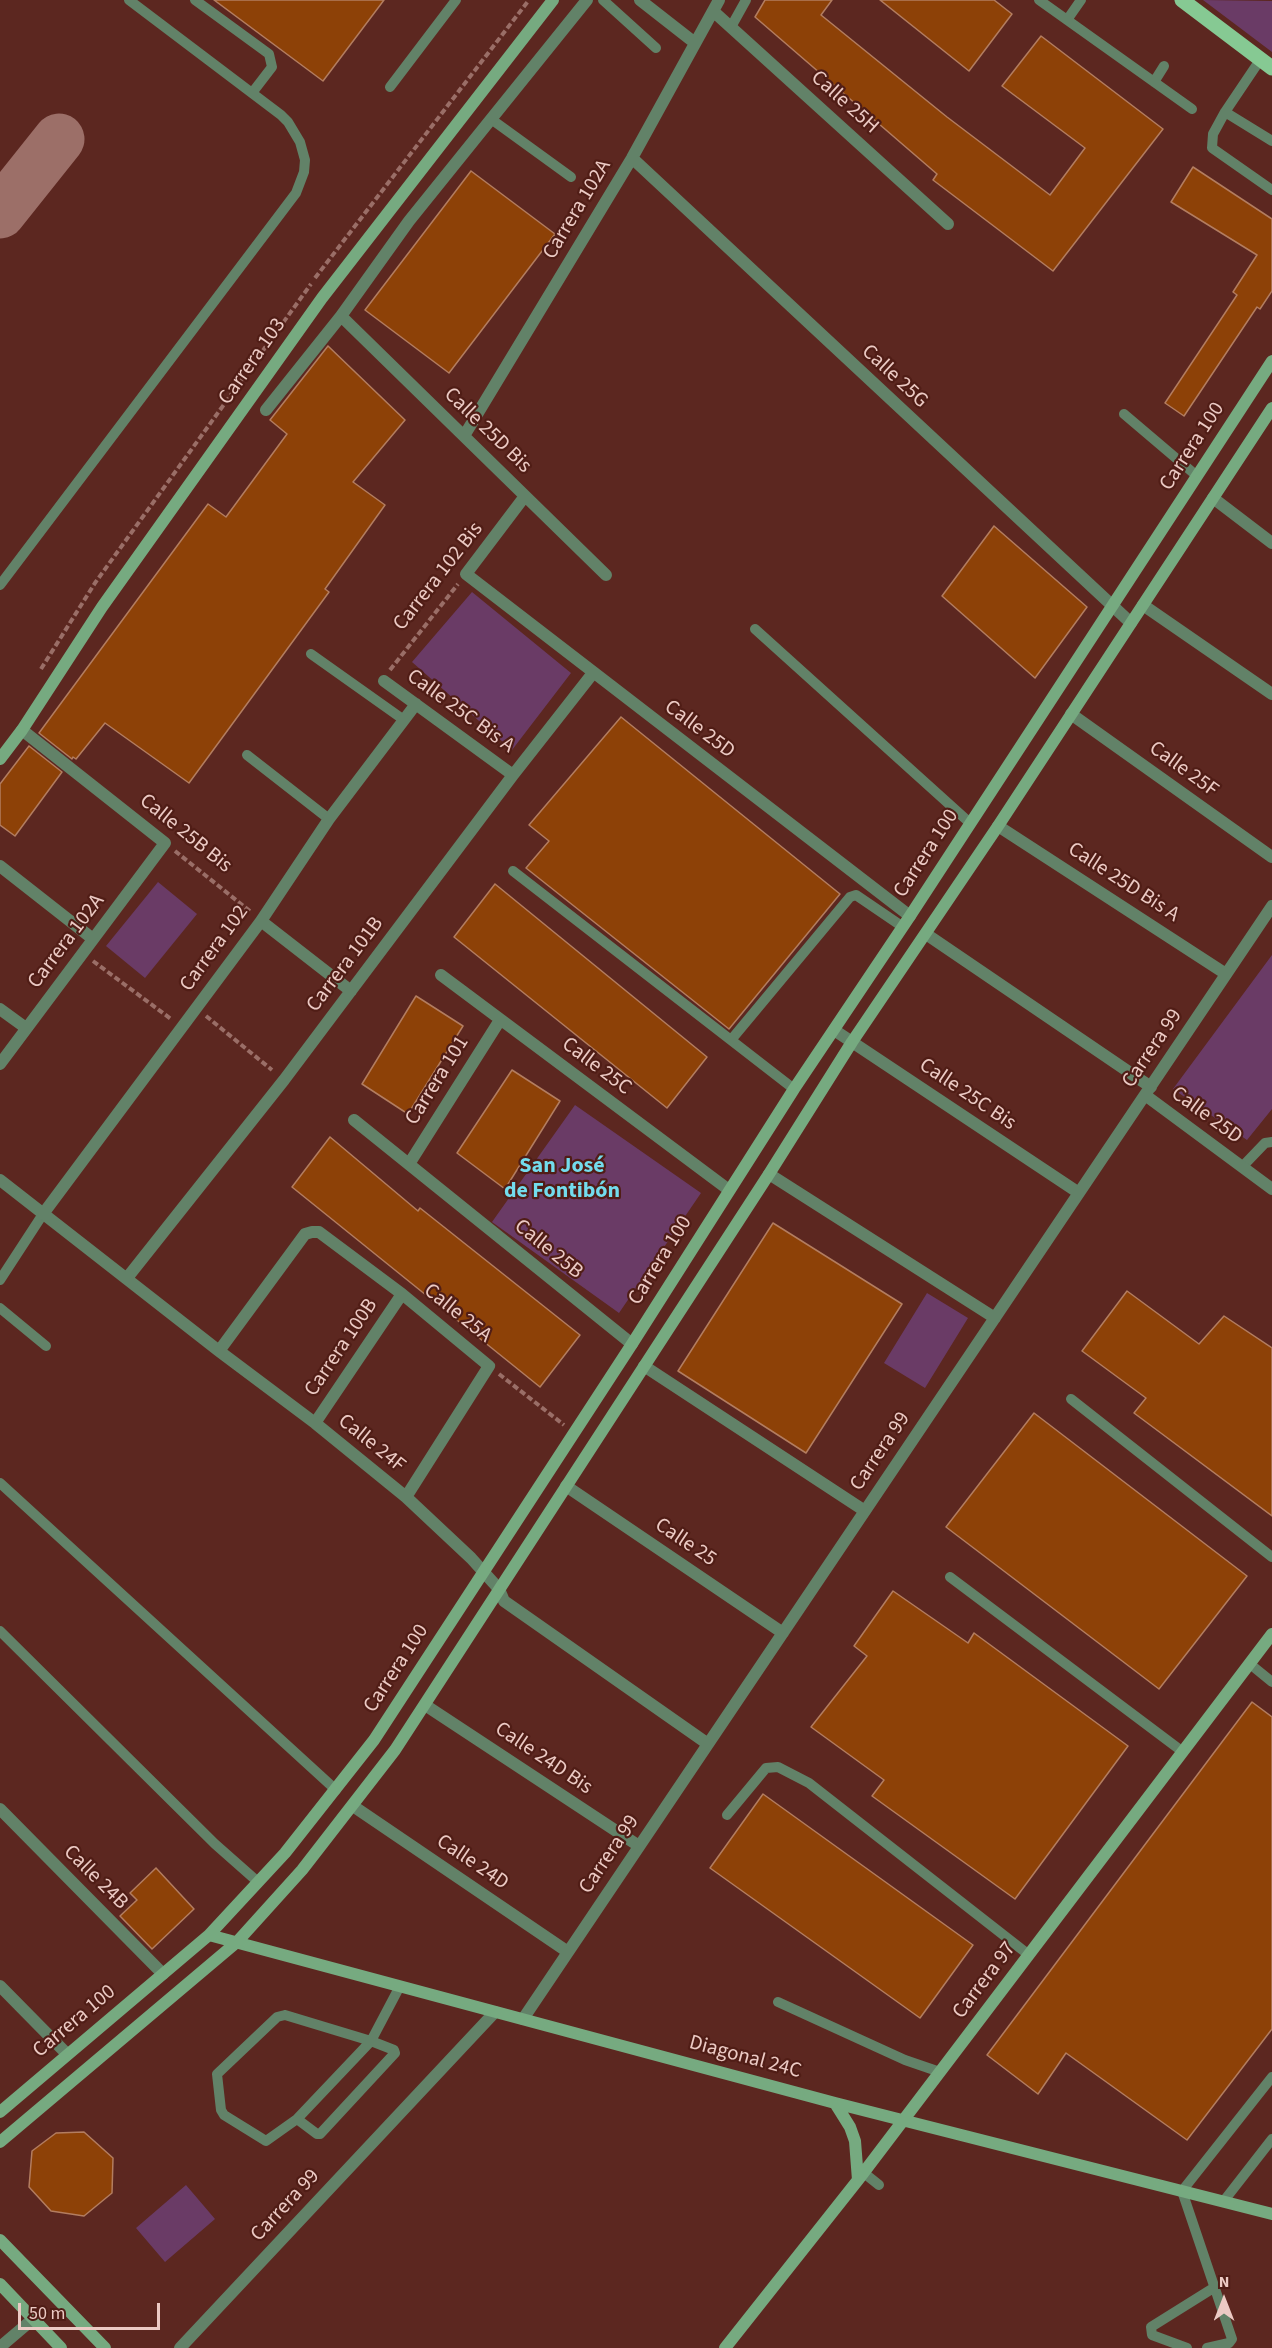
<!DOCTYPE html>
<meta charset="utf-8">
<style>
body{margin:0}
#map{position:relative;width:1272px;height:2348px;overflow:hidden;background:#5c2720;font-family:"Source Sans 3",sans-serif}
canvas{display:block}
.north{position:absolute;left:1194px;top:2270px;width:60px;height:60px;-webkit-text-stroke:4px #501d16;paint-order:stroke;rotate:0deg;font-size:16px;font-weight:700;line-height:24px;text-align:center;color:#eccac4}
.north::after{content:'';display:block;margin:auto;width:21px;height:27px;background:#eccac4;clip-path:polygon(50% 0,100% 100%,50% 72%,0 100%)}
.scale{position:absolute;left:18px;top:2303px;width:142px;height:27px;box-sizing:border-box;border:3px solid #eccac4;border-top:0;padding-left:8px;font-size:18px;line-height:21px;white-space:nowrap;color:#eccac4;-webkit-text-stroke:4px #501d16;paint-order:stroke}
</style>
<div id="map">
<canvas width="1272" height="2348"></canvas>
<div class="north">N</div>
<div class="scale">50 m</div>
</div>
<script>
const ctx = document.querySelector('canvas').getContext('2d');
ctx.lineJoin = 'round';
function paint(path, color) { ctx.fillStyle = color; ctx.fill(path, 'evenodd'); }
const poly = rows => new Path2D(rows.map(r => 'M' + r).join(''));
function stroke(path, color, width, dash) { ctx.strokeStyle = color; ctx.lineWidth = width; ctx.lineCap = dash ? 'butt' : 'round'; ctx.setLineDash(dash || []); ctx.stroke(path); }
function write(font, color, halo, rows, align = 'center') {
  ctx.font = font + ' "Source Sans 3",sans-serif'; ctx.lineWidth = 4.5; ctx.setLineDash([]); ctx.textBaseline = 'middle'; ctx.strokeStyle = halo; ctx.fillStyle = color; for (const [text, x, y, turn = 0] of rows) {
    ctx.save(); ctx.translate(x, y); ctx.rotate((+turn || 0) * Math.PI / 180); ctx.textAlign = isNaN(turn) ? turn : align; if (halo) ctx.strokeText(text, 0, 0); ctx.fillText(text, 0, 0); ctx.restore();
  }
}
paint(poly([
 [1203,0,1272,1,1272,52],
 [472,592,571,673,512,750,412,662],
 [158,882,197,914,145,978,106,946],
 [1272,955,1272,1109,1247,1140,1173,1089],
 [575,1105,701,1193,619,1313,492,1222],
 [927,1293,968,1318,925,1388,884,1363],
 [186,2185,215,2219,165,2262,136,2228]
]), '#6a3b66');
stroke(poly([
 [0,213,59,139]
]), '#9c6f68', 51);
const building = poly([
 [214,0,384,0,323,81,214,0],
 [765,0,832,0,821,15,947,117,1050,195,1085,148,1002,86,1041,36,1163,129,1053,271,933,180,937,174,755,17,765,0],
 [880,0,994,0,1012,14,969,71,880,0],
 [1193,167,1272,219,1272,291,1260,309,1257,307,1184,416,1165,403,1237,295,1233,292,1257,255,1171,202,1193,167],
 [471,171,555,234,449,373,365,310,471,171],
 [328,346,405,420,353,482,385,505,325,589,329,592,189,783,105,723,76,759,73,757,72,759,39,733,208,504,226,517,287,434,270,420,328,346],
 [994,526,1087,607,1035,678,942,596,994,526],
 [621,717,840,894,729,1029,526,868,549,841,529,825,621,717],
 [29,746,62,772,15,836,0,825,0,784,29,746],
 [495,884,707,1057,667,1108,454,937,495,884],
 [416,996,463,1026,408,1114,362,1084,416,996],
 [512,1070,560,1101,505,1189,457,1153,512,1070],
 [330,1137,418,1211,420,1208,580,1335,540,1387,292,1187,330,1137],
 [773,1223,902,1304,806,1453,678,1371,773,1223],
 [1127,1291,1199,1344,1224,1316,1272,1348,1272,1516,1134,1413,1146,1398,1082,1351,1127,1291],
 [1034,1413,1247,1576,1159,1689,946,1527,1034,1413],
 [893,1591,968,1643,974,1633,1128,1746,1015,1899,872,1796,884,1780,811,1727,867,1656,854,1646,893,1591],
 [1252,1702,1272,1717,1272,2029,1187,2140,1066,2053,1038,2094,987,2055,1252,1702],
 [763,1794,973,1945,920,2018,710,1868,763,1794],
 [156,1868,194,1909,152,1949,120,1916,137,1900,130,1893,156,1868],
 [84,2132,113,2158,112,2193,84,2216,51,2211,29,2187,32,2151,56,2133,84,2132]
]);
paint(building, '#8d4107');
stroke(building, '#b37d60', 1.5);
stroke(poly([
 [315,278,529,0],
 [41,669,95,583,311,284],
 [390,670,458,584],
 [175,851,251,912],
 [93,961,171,1019],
 [206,1016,272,1070],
 [499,1374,564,1425]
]), '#9a6e67', 4, [6, 3]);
stroke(poly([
 [195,0,269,54,272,67,252,93],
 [603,0,656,48],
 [1039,0,1192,109],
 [1067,20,1081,0],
 [731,27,746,0],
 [1260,60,1225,112,1213,134,1212,148,1272,190],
 [1154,82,1164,66],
 [390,87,456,0],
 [1225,112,1272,141],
 [491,119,571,177],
 [1124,414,1197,476],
 [0,585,296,193,304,172,305,160,300,142,288,122,281,115,129,0],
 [755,629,970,823],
 [311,654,404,720],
 [247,755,329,819],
 [513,871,794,1089],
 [731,1040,850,897,856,895,903,927],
 [1242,1167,1265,1143,1272,1142],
 [0,1280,43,1214],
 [0,1308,46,1346],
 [1071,1399,1272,1557],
 [0,1483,336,1790],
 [950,1577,1183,1752],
 [0,1631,215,1844,258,1882],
 [1250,1664,1272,1682],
 [727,1815,766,1768,778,1767,809,1783,1029,1955],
 [778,2002,905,2060,940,2072],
 [285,2015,371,2041,394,2050,395,2053,320,2134,317,2134,297,2119,266,2141,224,2115,221,2110,217,2074,277,2017,285,2015],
 [297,2119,371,2041,400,1986],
 [864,2173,879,2185],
 [1223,2202,1272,2139],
 [1187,2348,1152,2335,1151,2327,1215,2287],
 [1207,2348,1229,2343,1232,2339,1182,2191,1272,2077]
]), '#628268', 10);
stroke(poly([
 [640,0,695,43],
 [713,11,948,224],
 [632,158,1131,623],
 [341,316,606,575],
 [266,410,341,316,409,221,587,0],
 [464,436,632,158,719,0],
 [525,496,466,574,910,916],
 [1213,498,1272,543],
 [1143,605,1272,694],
 [384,681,513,775],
 [1071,714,1272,857],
 [998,826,1226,974],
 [0,866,93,939],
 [261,921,351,991],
 [926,934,1151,1087],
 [441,975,729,1190],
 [0,1009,26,1028],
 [834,1030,1079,1193],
 [0,1064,165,843,22,730],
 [1145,1095,1272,1189],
 [354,1120,632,1344],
 [409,1164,500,1020],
 [769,1174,995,1318],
 [0,1180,219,1351,315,1423,406,1497,471,1558,499,1589,504,1601,708,1744],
 [43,1214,261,921,329,819,416,704],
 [127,1278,284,1080,513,775,593,673],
 [219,1351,305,1234,312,1232,319,1232,402,1294,489,1366,406,1497],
 [644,1366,865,1511],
 [315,1423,402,1294],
 [566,1486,783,1633],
 [425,1705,639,1846],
 [353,1806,568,1952],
 [0,1809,163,1974],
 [0,1986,67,2054],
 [523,2019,1272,906],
 [0,2347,33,2319],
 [180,2348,495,2012]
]), '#628268', 12);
stroke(poly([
 [0,759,22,730,102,607,322,298,553,0],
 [209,1935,835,2103,1272,2214],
 [835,2103,850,2127,855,2141,858,2180],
 [0,2112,209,1935,285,1853,374,1740,632,1344,794,1089,910,916,1272,361],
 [0,2142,237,1942,302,1870,395,1750,769,1174,852,1042,998,826,1272,408],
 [0,2240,105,2348],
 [0,2284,61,2348],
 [725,2348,858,2180,1272,1634]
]), '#76aa80', 12);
stroke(poly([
 [1182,0,1272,68]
]), '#86c993', 15);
write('21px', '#eccac4', '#501d16', [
 ["Calle 25H",844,103,42],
 ["Carrera 102A",578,210,-59],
 ["Carrera 103",253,362,-55],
 ["Calle 25G",894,377,43],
 ["Calle 25D Bis",487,431,44],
 ["Carrera 100",1193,447,-57],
 ["Carrera 102 Bis",439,577,-52],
 ["Calle 25C Bis A",460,712,36],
 ["Calle 25D",699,730,37],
 ["Calle 25F",1183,770,36],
 ["Calle 25B Bis",185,834,39],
 ["Carrera 100",927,854,-57],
 ["Calle 25D Bis A",1123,883,33],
 ["Carrera 102A",67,942,-53],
 ["Carrera 102",215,949,-54],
 ["Carrera 101B",346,965,-53],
 ["Carrera 99",1153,1049,-56],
 ["Calle 25C",596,1067,37],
 ["Carrera 101",438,1081,-58],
 ["Calle 25C Bis",967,1095,34],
 ["Calle 25D",1206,1116,36],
 ["Calle 25B",548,1250,39],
 ["Carrera 100",661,1261,-58],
 ["Calle 25A",457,1314,39],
 ["Carrera 100B",342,1348,-56],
 ["Calle 24F",371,1444,39],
 ["Carrera 99",881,1452,-56],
 ["Calle 25",685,1543,34],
 ["Carrera 100",397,1669,-57],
 ["Calle 24D Bis",543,1759,34],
 ["Carrera 99",610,1855,-56],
 ["Calle 24D",472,1863,34],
 ["Calle 24B",95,1878,45],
 ["Carrera 97",985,1981,-53],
 ["Carrera 100",75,2022,-40],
 ["Diagonal 24C",745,2058,15],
 ["Carrera 99",286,2206,-47]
]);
write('bold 22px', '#73dced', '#501d16', [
 ["San José",562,1167],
 ["de Fontibón",562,1192]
]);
</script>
